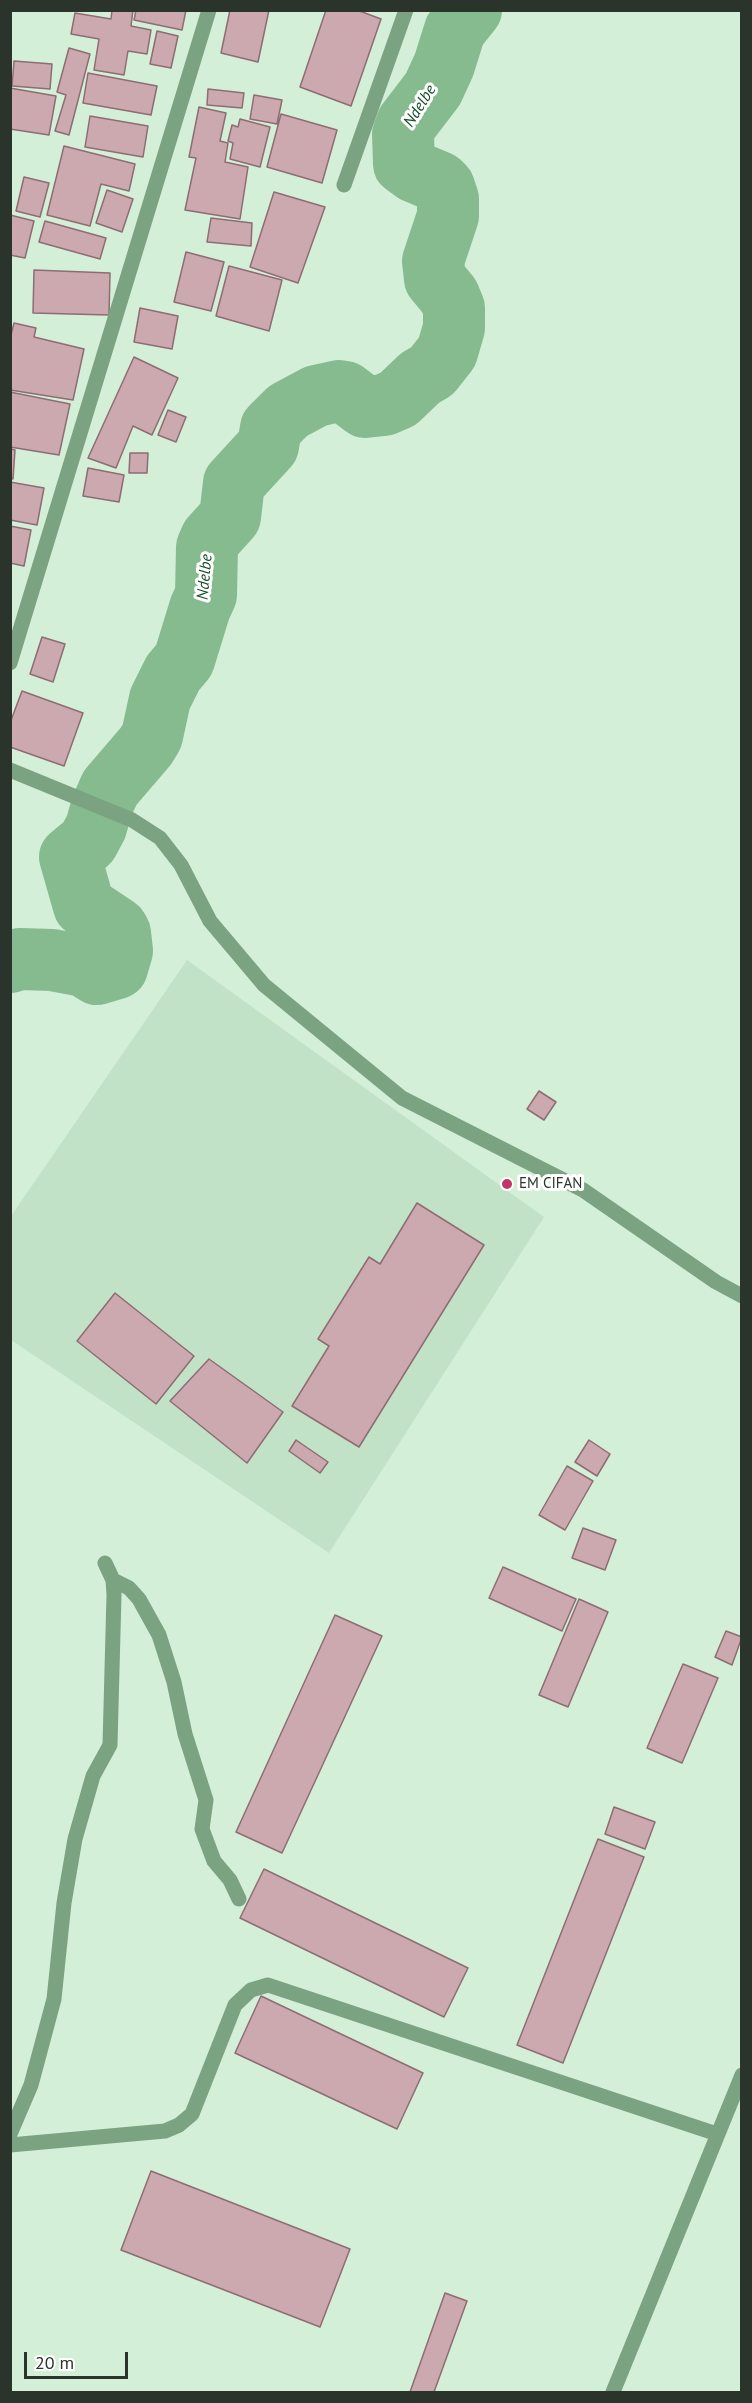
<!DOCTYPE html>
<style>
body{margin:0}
#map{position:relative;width:752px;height:2403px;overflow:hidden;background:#d4efd8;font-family:"PT Sans",sans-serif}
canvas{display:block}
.frame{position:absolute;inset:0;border:12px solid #2a342b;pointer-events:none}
.scale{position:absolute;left:24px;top:2352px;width:104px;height:27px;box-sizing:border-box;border:3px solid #2a342b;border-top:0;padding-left:8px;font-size:18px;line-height:21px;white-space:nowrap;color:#2a342b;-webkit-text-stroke:4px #fff;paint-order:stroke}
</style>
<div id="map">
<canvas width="752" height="2403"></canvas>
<div class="frame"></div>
<div class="scale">20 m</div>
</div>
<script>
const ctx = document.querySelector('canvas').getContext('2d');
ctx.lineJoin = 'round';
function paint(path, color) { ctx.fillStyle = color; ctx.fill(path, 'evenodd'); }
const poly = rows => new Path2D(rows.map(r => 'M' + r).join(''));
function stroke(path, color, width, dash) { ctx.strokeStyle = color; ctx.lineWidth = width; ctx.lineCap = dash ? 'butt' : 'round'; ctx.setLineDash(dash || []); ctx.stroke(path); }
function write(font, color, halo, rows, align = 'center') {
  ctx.font = font + ' "PT Sans",sans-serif'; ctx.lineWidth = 6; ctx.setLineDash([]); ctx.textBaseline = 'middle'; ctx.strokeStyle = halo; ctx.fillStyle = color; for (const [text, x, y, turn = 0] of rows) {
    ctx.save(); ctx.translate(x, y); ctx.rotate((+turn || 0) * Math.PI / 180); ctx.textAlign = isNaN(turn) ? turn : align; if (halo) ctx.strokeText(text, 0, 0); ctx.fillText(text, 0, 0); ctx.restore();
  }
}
paint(poly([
 [187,960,544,1217,329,1553,11,1340,11,1216]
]), '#c2e2c7');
stroke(poly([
 [10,962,20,959,52,960,84,966,97,974,117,968,122,951,120,933,117,928,84,906,70,857,88,842,96,827,102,806,110,788,146,746,152,736,160,699,173,673,184,660,200,608,206,595,207,547,211,538,230,517,234,483,268,446,271,428,288,411,316,396,339,391,345,392,365,407,384,405,398,399,420,378,432,371,447,352,454,328,454,308,449,296,435,279,433,261,448,216,448,199,444,187,439,182,415,172,404,164,403,134,407,123,433,89,444,65,455,30,471,10]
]), '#86bb90', 62);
const building = poly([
 [112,10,133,10,131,26,151,30,147,54,128,51,124,75,94,70,99,39,71,34,75,13,111,19,112,10],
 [136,10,186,10,182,30,134,20,136,10],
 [230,10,269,10,258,62,221,53,230,10],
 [326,10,357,10,381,19,351,106,300,87,326,10],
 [157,31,178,36,171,68,150,64,157,31],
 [69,48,90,54,69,135,55,131,66,95,57,92,69,48],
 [14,61,52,64,50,89,12,86,14,61],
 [88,73,157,86,151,115,83,103,88,73],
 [10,88,56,96,49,135,10,129,10,88],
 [208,89,244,93,242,108,207,105,208,89],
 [254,95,282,100,277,124,250,119,254,95],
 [199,107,226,113,220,141,228,143,225,162,248,167,240,219,185,210,196,158,189,157,199,107],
 [281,114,337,130,322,183,267,167,281,114],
 [90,116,148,126,143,157,85,147,90,116],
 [240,119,270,127,260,167,230,159,233,143,228,141,232,125,238,127,240,119],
 [64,146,135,164,129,191,101,184,90,226,47,215,64,146],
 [24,177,49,183,40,217,16,211,24,177],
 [107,190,133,199,122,232,96,223,107,190],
 [274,192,325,207,298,283,250,267,274,192],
 [10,215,34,221,25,258,10,255,10,215],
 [211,218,252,223,251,246,207,242,211,218],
 [45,221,106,238,100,259,39,242,45,221],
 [186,252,224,262,211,311,174,302,186,252],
 [229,266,282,280,269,331,216,316,229,266],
 [34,270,110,273,109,315,33,313,34,270],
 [140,308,178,316,172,349,134,342,140,308],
 [14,323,36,328,34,337,84,349,73,400,10,390,10,339,14,323],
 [134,357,178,378,152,435,133,426,116,468,88,458,134,357],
 [10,392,70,404,59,455,10,447,10,392],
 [168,410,186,417,176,442,158,435,168,410],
 [10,449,15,450,13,479,10,478,10,449],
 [130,453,148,453,147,473,129,473,130,453],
 [88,468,124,475,119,502,83,496,88,468],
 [10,482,44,488,37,525,10,520,10,482],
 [10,526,31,530,24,566,10,563,10,526],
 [42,637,65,644,53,682,30,674,42,637],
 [22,691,83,713,64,766,10,747,10,723,22,691],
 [539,1091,556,1102,544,1120,527,1109,539,1091],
 [417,1203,484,1245,359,1447,292,1406,329,1346,318,1339,369,1257,380,1264,417,1203],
 [115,1293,194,1356,156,1404,77,1341,115,1293],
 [209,1359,283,1412,247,1463,170,1401,209,1359],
 [296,1440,328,1462,320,1473,289,1451,296,1440],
 [589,1440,610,1454,597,1476,575,1462,589,1440],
 [567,1466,593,1481,565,1530,539,1515,567,1466],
 [583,1528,616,1540,605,1570,572,1558,583,1528],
 [503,1567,576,1599,562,1631,489,1598,503,1567],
 [579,1599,608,1612,568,1707,539,1695,579,1599],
 [335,1615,382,1636,282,1853,236,1832,335,1615],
 [726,1631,742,1637,732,1665,715,1657,726,1631],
 [683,1664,718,1678,682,1763,647,1748,683,1664],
 [614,1807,655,1822,645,1849,605,1834,614,1807],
 [598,1839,644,1857,563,2063,517,2045,598,1839],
 [264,1869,468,1968,444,2017,240,1918,264,1869],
 [261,1996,423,2073,397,2129,235,2053,261,1996],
 [151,2171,350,2249,320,2327,121,2250,151,2171],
 [445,2293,467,2301,434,2392,410,2392,445,2293]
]);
paint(building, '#cca9af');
stroke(building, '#8d6d73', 1.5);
stroke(poly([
 [344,185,406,10],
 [10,663,209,10],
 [10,770,132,820,160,838,181,865,210,921,264,985,402,1098,583,1190,716,1282,742,1296],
 [113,1580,129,1588,139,1599,159,1635,174,1682,185,1734,206,1800,202,1829,214,1861,230,1880,239,1899],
 [10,2134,31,2085,54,1999,64,1903,75,1839,93,1776,110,1745,114,1595,113,1580,105,1563],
 [10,2145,165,2131,179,2125,192,2114,235,2005,251,1990,268,1985,717,2134],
 [613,2392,742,2075]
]), '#7ba382', 15);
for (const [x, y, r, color] of [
 [507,1184,6,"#c23565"]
]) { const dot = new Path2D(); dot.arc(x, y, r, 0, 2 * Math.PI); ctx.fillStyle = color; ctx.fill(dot); stroke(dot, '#fff', 2); }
write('15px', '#2a342b', '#fff', [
 ["EM CIFAN",519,1184]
], 'left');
write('italic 16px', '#144e25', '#fff', [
 ["Ndelbe",420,106,-58],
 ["Ndelbe",205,577,-85]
]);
</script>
